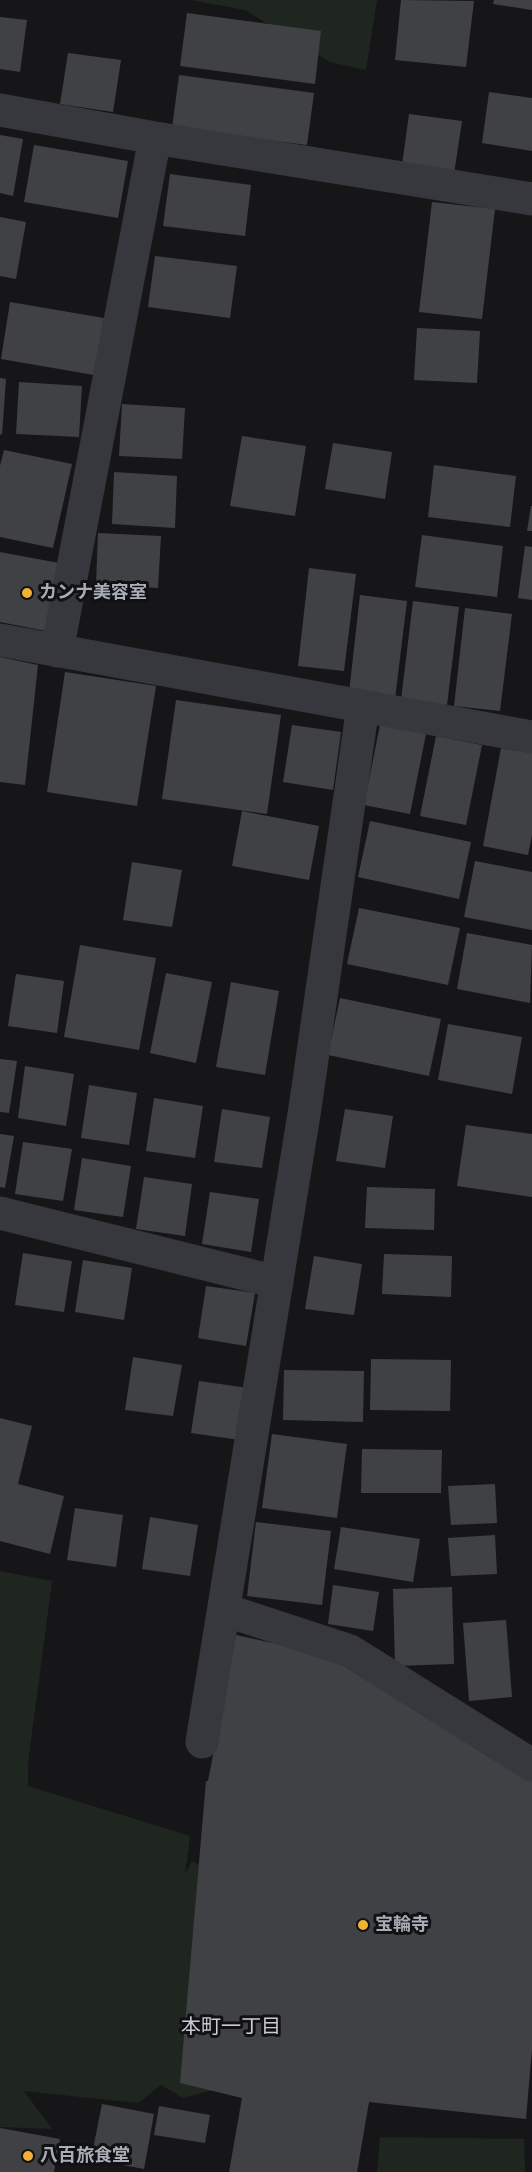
<!DOCTYPE html>
<meta charset="utf-8">
<style>
body{margin:0}
canvas{display:block;background:#161618}
</style>
<canvas width="532" height="2172"></canvas>
<script>
const ctx = document.querySelector('canvas').getContext('2d');
ctx.lineJoin = 'round';
function paint(path, color) { ctx.fillStyle = color; ctx.fill(path, 'evenodd'); }
const poly = rows => new Path2D(rows.map(r => 'M' + r).join(''));
function stroke(path, color, width, dash) { ctx.strokeStyle = color; ctx.lineWidth = width; ctx.lineCap = dash ? 'butt' : 'round'; ctx.setLineDash(dash || []); ctx.stroke(path); }
function write(font, color, halo, rows, align = 'center') {
  ctx.font = font + ' "DM Sans","Noto Sans JP",sans-serif'; ctx.lineWidth = 6; ctx.setLineDash([]); ctx.textBaseline = 'middle'; ctx.strokeStyle = halo; ctx.fillStyle = color; for (const [text, x, y, turn = 0] of rows) {
    ctx.save(); ctx.translate(x, y); ctx.rotate((+turn || 0) * Math.PI / 180); ctx.textAlign = isNaN(turn) ? turn : align; if (halo) ctx.strokeText(text, 0, 0); ctx.fillText(text, 0, 0); ctx.restore();
  }
}
paint(poly([
 [191,0,377,0,366,70,330,62,245,10],
 [0,1571,52,1581,28,1763,28,1786,190,1836,185,1874,192,1861,272,1906,283,2071,183,2098,161,2085,138,2103,24,2091,52,2129,0,2127],
 [380,2137,524,2139,525,2172,377,2172]
]), '#1e261f');
paint(poly([
 [401,0,474,1,466,67,395,60],
 [494,0,532,0,532,10,493,4],
 [187,13,321,31,315,84,180,66],
 [0,17,27,20,20,72,0,69],
 [68,53,121,60,113,112,60,104],
 [179,75,314,93,307,145,172,128],
 [489,92,532,98,532,151,482,143],
 [409,114,462,121,454,174,402,165],
 [0,135,23,139,13,196,0,193],
 [34,145,128,161,118,218,24,202],
 [170,174,251,185,245,236,163,226],
 [432,202,495,209,482,319,419,312],
 [0,217,26,222,16,279,0,276],
 [155,256,237,266,230,318,148,307],
 [10,302,104,318,94,375,1,359],
 [417,328,480,331,477,383,414,380],
 [0,378,6,379,2,435,0,434],
 [19,382,82,386,79,437,16,434],
 [122,404,185,408,182,459,119,456],
 [242,436,306,446,295,516,230,506],
 [333,443,392,452,385,499,325,489],
 [4,450,72,464,53,548,0,537,0,466],
 [434,465,516,476,510,527,428,517],
 [114,472,177,476,175,528,112,524],
 [531,506,532,506,532,531,527,531],
 [98,533,161,536,158,588,96,584],
 [422,535,503,546,497,597,415,587],
 [525,546,532,547,532,600,518,598],
 [0,552,59,563,46,631,0,622],
 [309,568,356,574,344,671,298,666],
 [360,595,407,601,395,699,349,693],
 [413,601,459,607,447,705,401,700],
 [465,608,512,614,500,711,454,706],
 [0,657,38,665,25,785,0,782],
 [65,672,156,686,137,806,47,792],
 [176,700,281,715,267,814,162,799],
 [292,725,341,732,333,790,283,782],
 [380,725,426,734,410,814,364,805],
 [436,736,482,745,466,825,420,816],
 [501,748,532,753,532,835,528,855,483,846],
 [242,811,319,826,309,880,232,866],
 [370,821,471,842,459,899,358,877],
 [475,861,532,872,532,930,464,917],
 [132,862,182,870,172,927,123,920],
 [359,908,460,928,448,985,347,964],
 [467,933,532,945,530,1003,457,989],
 [80,945,156,958,139,1050,64,1037],
 [166,973,212,982,196,1063,150,1053],
 [16,974,64,981,57,1033,8,1026],
 [231,982,279,991,265,1075,216,1067],
 [340,998,441,1019,429,1076,328,1055],
 [448,1024,522,1037,512,1094,438,1080],
 [0,1059,17,1061,9,1113,0,1112],
 [25,1066,74,1074,66,1126,18,1118],
 [89,1085,137,1093,129,1145,81,1138],
 [154,1098,203,1106,195,1158,146,1151],
 [222,1109,270,1117,262,1168,214,1162],
 [345,1109,393,1116,385,1168,336,1161],
 [466,1125,532,1134,532,1197,457,1186],
 [0,1134,14,1136,5,1188,0,1187],
 [23,1142,72,1149,63,1201,15,1194],
 [82,1158,131,1166,123,1217,74,1210],
 [144,1177,192,1184,185,1236,136,1229],
 [367,1187,435,1189,434,1230,365,1228],
 [210,1192,259,1199,251,1252,202,1244],
 [23,1253,72,1261,64,1312,15,1305],
 [384,1254,452,1256,451,1297,382,1294],
 [314,1256,362,1264,354,1315,305,1309],
 [83,1260,132,1268,124,1320,75,1312],
 [206,1286,255,1293,246,1346,198,1338],
 [133,1357,182,1365,173,1416,125,1410],
 [371,1359,451,1360,450,1411,370,1410],
 [284,1370,364,1371,363,1422,283,1420],
 [199,1381,248,1388,240,1440,191,1433],
 [0,1418,32,1426,18,1484,64,1496,50,1554,0,1541],
 [272,1434,347,1444,337,1518,262,1508],
 [362,1449,442,1450,441,1493,361,1493],
 [495,1484,497,1523,451,1525,448,1486],
 [75,1508,123,1515,116,1567,67,1560],
 [150,1517,198,1525,190,1576,142,1569],
 [256,1522,331,1531,322,1605,247,1596],
 [341,1527,420,1539,413,1582,334,1569],
 [495,1535,497,1574,451,1576,448,1538],
 [333,1585,379,1592,373,1631,328,1624],
 [452,1587,454,1664,395,1666,393,1589],
 [506,1620,512,1697,469,1701,463,1623],
 [236,1635,350,1660,532,1774,532,2049,526,2119,369,2102,357,2172,229,2172,242,2098,180,2083,206,1781,208,1781],
 [102,2104,154,2114,144,2169,91,2159],
 [159,2106,210,2115,205,2143,154,2135],
 [0,2128,60,2139,54,2172,0,2172]
]), '#404145');
stroke(poly([
 [0,110,155,138,532,199],
 [0,640,532,737],
 [57,651,155,138],
 [0,1213,277,1282],
 [225,1610,350,1651,532,1765],
 [202,1742,305,1108,363,706]
]), '#37383d', 33);
for (const [x, y, r, color] of [
 [27,593,6,"#f2b134"],
 [363,1925,6,"#f2b134"],
 [28,2156,6,"#f2b134"]
]) { const dot = new Path2D(); dot.arc(x, y, r, 0, 2 * Math.PI); ctx.fillStyle = color; ctx.fill(dot); stroke(dot, '#111113', 2); }
write('bold 18px', '#a8adb8', '#111113', [
 ["カンナ美容室",39,593],
 ["宝輪寺",375,1925],
 ["八百旅食堂",40,2156]
], 'left');
write('20px', '#c9ccd4', '#111113', [
 ["本町一丁目",231,2028]
]);
</script>
